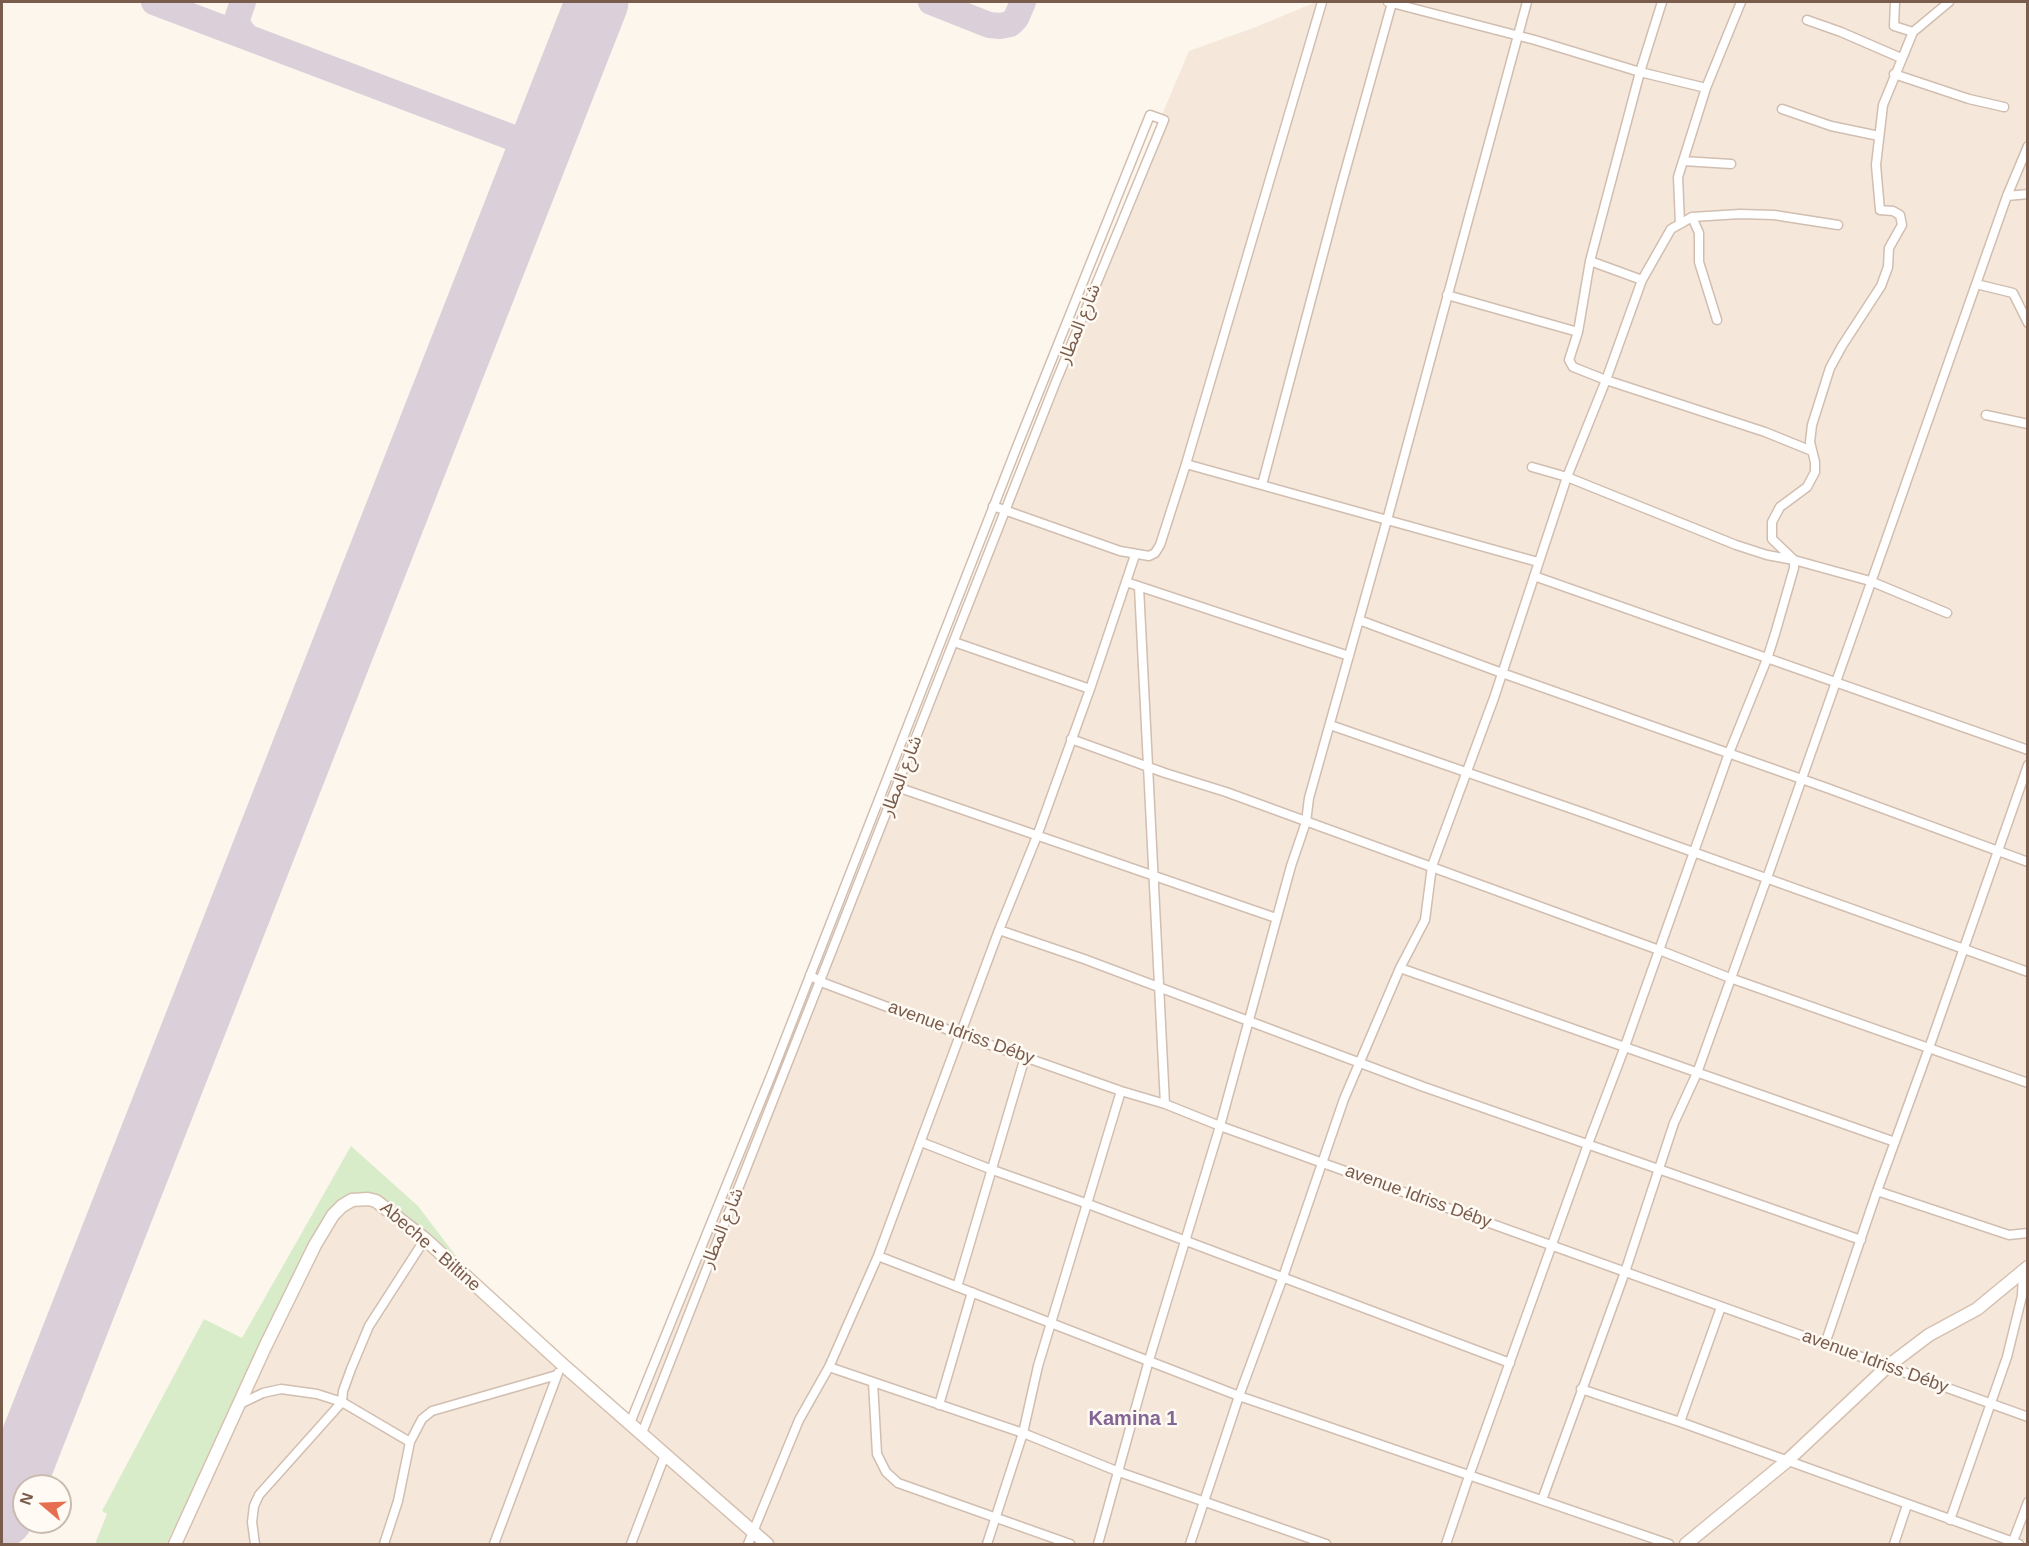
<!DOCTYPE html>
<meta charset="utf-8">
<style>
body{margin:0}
#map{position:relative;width:2029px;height:1546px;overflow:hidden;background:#fdf6ec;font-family:Helvetica,sans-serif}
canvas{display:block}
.frame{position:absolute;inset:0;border:3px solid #7a5c4d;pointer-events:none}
.north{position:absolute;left:12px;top:1474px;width:60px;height:60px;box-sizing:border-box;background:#fffaf3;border:2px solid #cabbb1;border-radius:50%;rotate:289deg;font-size:16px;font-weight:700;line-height:24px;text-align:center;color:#7a5c4d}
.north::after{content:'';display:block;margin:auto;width:21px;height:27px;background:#e76f51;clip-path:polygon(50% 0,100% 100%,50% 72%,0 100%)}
</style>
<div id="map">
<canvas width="2029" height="1546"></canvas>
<div class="frame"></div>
<div class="north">N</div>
</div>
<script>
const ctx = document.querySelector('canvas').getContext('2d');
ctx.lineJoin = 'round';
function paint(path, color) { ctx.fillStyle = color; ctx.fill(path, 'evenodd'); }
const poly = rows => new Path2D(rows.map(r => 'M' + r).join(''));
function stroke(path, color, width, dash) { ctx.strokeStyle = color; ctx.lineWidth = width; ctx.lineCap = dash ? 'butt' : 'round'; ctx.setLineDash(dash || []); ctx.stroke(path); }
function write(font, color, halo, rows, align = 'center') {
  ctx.font = font + ' Helvetica,"Noto Sans Arabic",sans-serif'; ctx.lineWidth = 5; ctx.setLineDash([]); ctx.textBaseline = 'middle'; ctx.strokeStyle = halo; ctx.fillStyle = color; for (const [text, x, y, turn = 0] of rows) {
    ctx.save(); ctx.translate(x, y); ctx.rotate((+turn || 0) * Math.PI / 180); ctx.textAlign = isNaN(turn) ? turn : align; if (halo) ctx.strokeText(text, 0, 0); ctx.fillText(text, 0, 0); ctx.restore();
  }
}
paint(poly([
 [1316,2,2027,2,2027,1544,166,1544,331,1219,358,1199,376,1204,506,1322,629,1425,1035,449,1079,338,1147,150,1189,51,1256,27]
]), '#f5e8da');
paint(poly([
 [351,1146,418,1206,506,1322,376,1204,358,1199,331,1219,166,1544,95,1544,107,1514,102,1511,204,1319,242,1338]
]), '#d8ecc9');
stroke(poly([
 [154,2,540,148],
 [243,2,237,19,239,27,247,37],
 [931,2,989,25,1000,26,1010,24,1016,18,1023,2]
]), '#dbcfda', 26);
stroke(poly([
 [2,1516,597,2]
]), '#dbcfda', 63);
const street = poly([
 [1388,2,1535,40,1640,72,1706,88],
 [1662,2,1640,72,1590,261,1578,332,1569,360,1573,367,1606,380,1765,432,1812,451],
 [1895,2,1894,26,1913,32],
 [1807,20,1841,32,1901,58],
 [1894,74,1969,99,2004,107],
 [1782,109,1831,126,1879,136],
 [1683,161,1731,164],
 [2007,196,2028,194],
 [1692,217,1699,233,1699,262,1717,320],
 [1680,224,1692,217,1740,214,1774,215,1838,225],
 [1590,261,1642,280],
 [1976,284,2013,293,2028,323],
 [1447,295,1578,332],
 [1986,415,2028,424],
 [1186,464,1538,562],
 [1532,467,1567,477,1736,545,1767,555,1794,560,1870,581,1947,613],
 [1262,485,1340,190,1392,3],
 [993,506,1120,551,1149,556,1155,553,1160,545,1186,464,1322,2],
 [1534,576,2028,750],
 [1126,582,1349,656],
 [1139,587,1165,1104],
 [1359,620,1502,673,1827,788,2028,862],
 [954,642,1090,689],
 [1330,725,1587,814,2028,972],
 [1071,739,1165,773,1226,792,1659,950,1730,978,2028,1083],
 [897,787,1276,918],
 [999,930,1084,959,1424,1087,1861,1240],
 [1400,968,1895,1142],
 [810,975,821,982,962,1035,1121,1091,1165,1104,1220,1126,2028,1417],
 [921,1142,990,1169,1088,1204,1510,1363],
 [1877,1191,1929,1048,2028,765],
 [878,1256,1239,1396,1669,1544],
 [957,1287,1025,1057],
 [1721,1307,1680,1422,2019,1544],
 [1825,1344,1877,1191,2009,1235,2028,1233],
 [829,1367,1023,1433,1119,1472,1326,1544],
 [873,1382,877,1454,886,1472,898,1483,1070,1544],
 [1581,1389,1680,1422],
 [240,1404,263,1393,281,1389,317,1394,342,1402,410,1442],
 [939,1405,972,1292],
 [630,1423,772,1073,1018,444,1150,115,1164,120,1055,384,642,1433],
 [1542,1500,1625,1272,1674,1123,1697,1073,1767,878,2007,196,2028,146],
 [1950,1520,2007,1357,2022,1296,2023,1272],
 [255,1544,252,1522,254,1506,259,1495,342,1402,343,1391,351,1369,369,1326,425,1239],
 [384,1544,398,1501,410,1442,422,1419,432,1411,557,1375],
 [494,1544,558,1373],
 [631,1544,665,1455],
 [748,1544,799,1420,829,1367,878,1256,999,930,1037,836,1090,689,1135,555],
 [987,1544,1023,1433,1038,1366,1121,1091],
 [1098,1544,1149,1360,1220,1126,1291,866,1306,822,1309,798,1387,520,1527,2],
 [1190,1544,1239,1396,1283,1277,1344,1099,1400,968,1425,920,1432,866,1494,698,1567,477,1606,380,1642,280,1671,229,1680,224,1678,177,1706,88,1741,2],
 [1446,1544,1469,1476,1588,1144,1624,1049,1729,753,1767,659,1775,634,1794,568,1794,560,1772,539,1772,522,1780,507,1807,487,1815,472,1815,462,1810,442,1812,425,1830,368,1842,346,1881,286,1888,267,1889,248,1902,225,1900,215,1893,211,1880,210,1876,165,1883,105,1913,32,1949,2],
 [1894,1544,1907,1505],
 [2012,1544,2028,1502]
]);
const secondary = poly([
 [175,1544,265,1347,315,1245,333,1215,342,1206,352,1200,368,1199,376,1201,425,1239,562,1364,767,1544],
 [1686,1544,1787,1461,1888,1366,1929,1335,1977,1309,2028,1267]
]);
stroke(street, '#d1beb0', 11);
stroke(secondary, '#d6c0b0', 15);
stroke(street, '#fff', 8);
stroke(secondary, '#fff', 12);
write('18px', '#7a5c4d', '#fffaf3', [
 ["شارع المطار",1080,324,-68],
 ["شارع المطار",902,776,-69],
 ["avenue Idriss Déby",961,1033,20],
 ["avenue Idriss Déby",1418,1197,20],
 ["شارع المطار",723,1228,-68],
 ["Abeche - Biltine",430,1247,41],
 ["avenue Idriss Déby",1875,1362,20]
]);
write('bold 20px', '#846695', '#fffaf3', [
 ["Kamina 1",1133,1419]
]);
</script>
